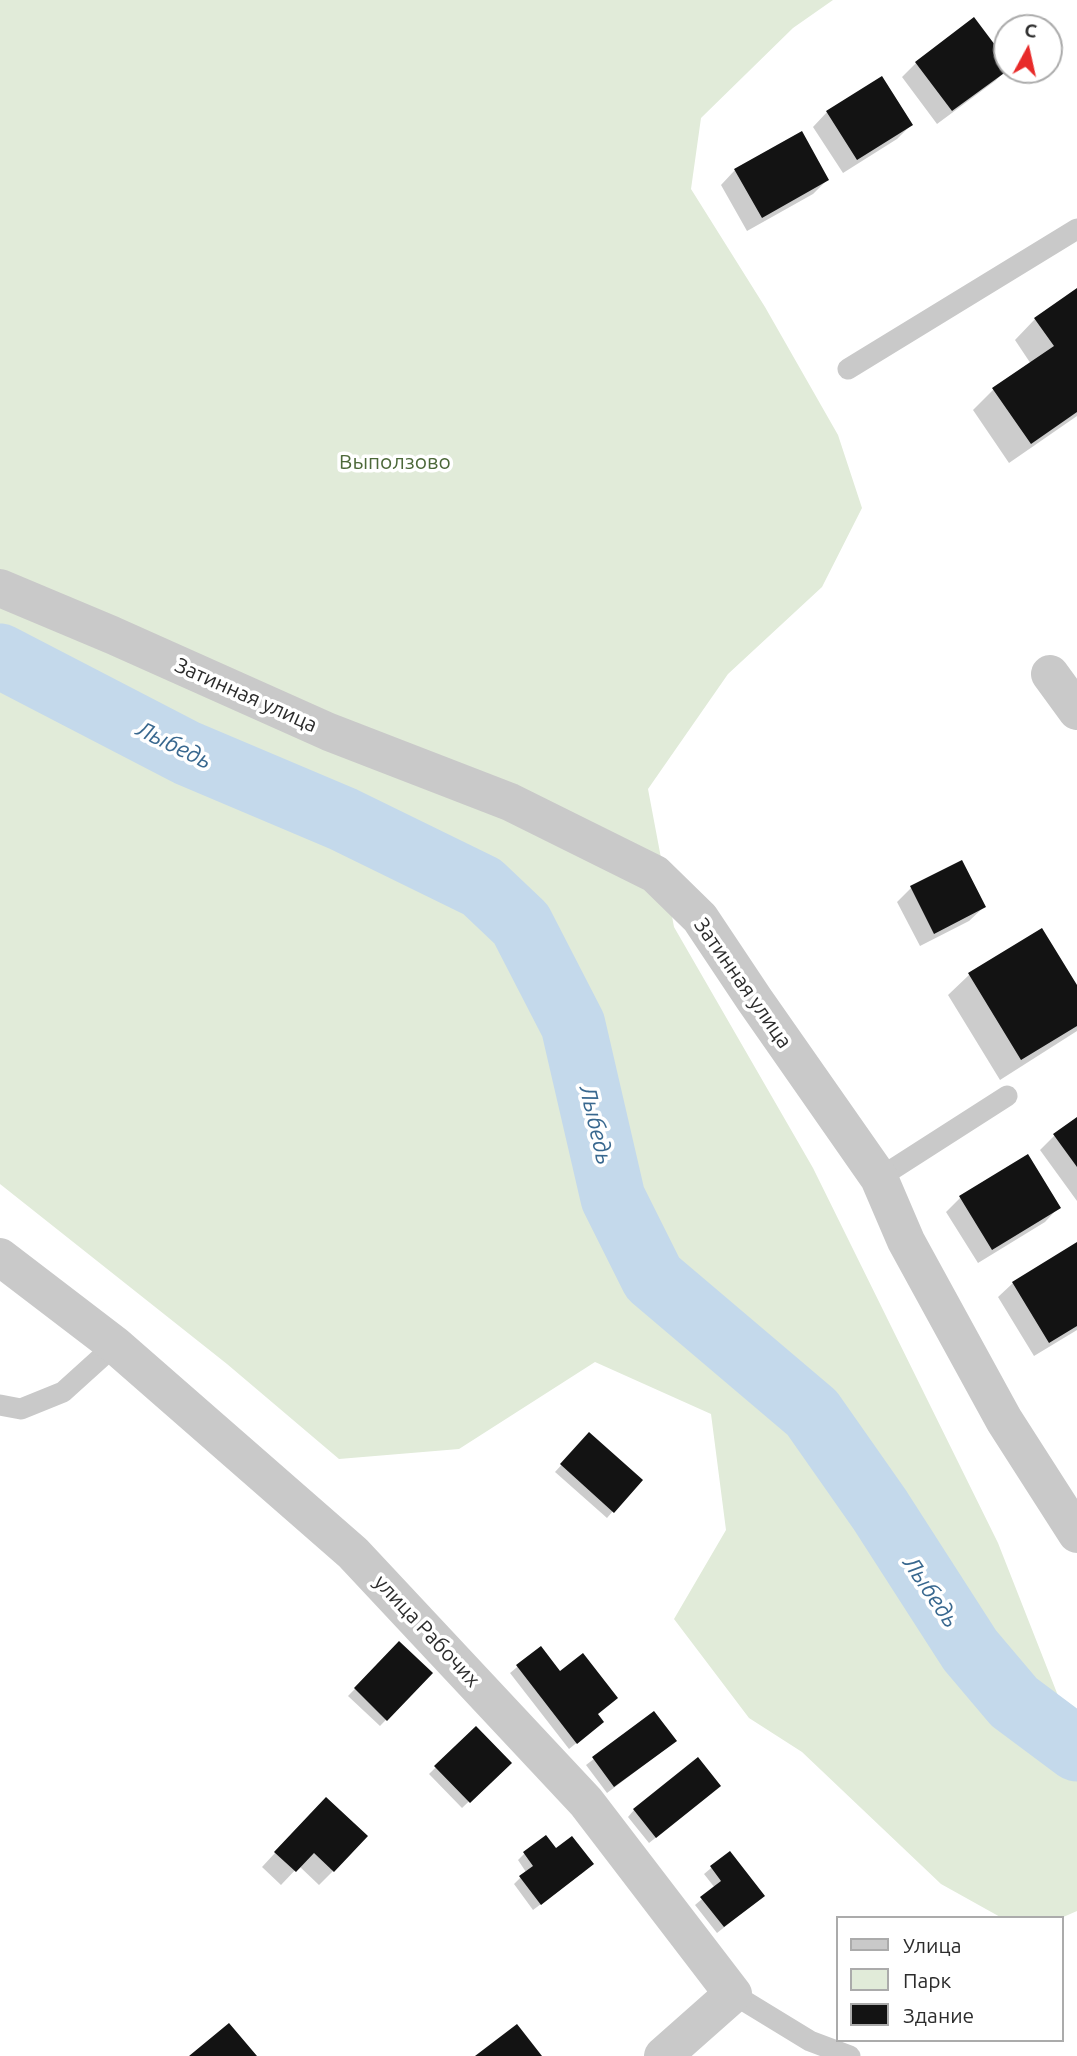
<!DOCTYPE html>
<meta charset="utf-8">
<style>
body{margin:0}
#map{position:relative;width:1077px;height:2056px;overflow:hidden;background:#fff;font-family:Ubuntu,sans-serif}
canvas{display:block}
.legend{position:absolute;left:836px;top:1916px;width:228px;height:126px;box-sizing:border-box;background:#fff;border:2px solid #ababab;margin:0;padding:9px 12px;list-style:none;font-size:21px;color:#2c2c2c}
.legend li{display:flex;align-items:center;gap:14px;height:35px}
.legend b{width:35px;border:2px solid #ababab}
.north{position:absolute;left:993px;top:14px;width:70px;height:70px;box-sizing:border-box;background:#fff;border:2px solid #ababab;border-radius:50%;rotate:8deg;font-size:19px;font-weight:700;line-height:28px;text-align:center;color:#2c2c2c}
.north::after{content:'';display:block;margin:auto;width:24px;height:32px;background:#e82a29;clip-path:polygon(50% 0,100% 100%,50% 72%,0 100%)}
</style>
<div id="map">
<canvas width="1077" height="2056"></canvas>
<ul class="legend">
<li><b style="height:9px;background:#c9c9c9"></b>Улица</li>
<li><b style="height:19px;background:#e1ebd9"></b>Парк</li>
<li><b style="height:19px;background:#131313"></b>Здание</li>
</ul>
<div class="north">С</div>
</div>
<script>
const ctx = document.querySelector('canvas').getContext('2d');
ctx.lineJoin = 'round';
function paint(path, color) { ctx.fillStyle = color; ctx.fill(path, 'evenodd'); }
const poly = rows => new Path2D(rows.map(r => 'M' + r).join(''));
function stroke(path, color, width, dash) { ctx.strokeStyle = color; ctx.lineWidth = width; ctx.lineCap = dash ? 'butt' : 'round'; ctx.setLineDash(dash || []); ctx.stroke(path); }
function write(font, color, halo, rows, align = 'center') {
  ctx.font = font + ' Ubuntu,sans-serif'; ctx.lineWidth = 7; ctx.setLineDash([]); ctx.textBaseline = 'middle'; ctx.strokeStyle = halo; ctx.fillStyle = color; for (const [text, x, y, turn = 0] of rows) {
    ctx.save(); ctx.translate(x, y); ctx.rotate((+turn || 0) * Math.PI / 180); ctx.textAlign = isNaN(turn) ? turn : align; if (halo) ctx.strokeText(text, 0, 0); ctx.fillText(text, 0, 0); ctx.restore();
  }
}
paint(poly([
 [0,0,833,0,793,28,701,118,691,189,765,307,838,435,862,508,822,587,728,674,648,789,674,927,813,1168,998,1543,1077,1744,1077,1911,1061,1918,1002,1918,941,1884,802,1752,749,1718,674,1619,726,1530,711,1414,595,1362,459,1449,339,1459,227,1364,0,1184]
]), '#e1ebd9');
paint(poly([
 [916,63,1007,64,1007,69,995,81,937,124,902,77],
 [827,112,911,125,897,139,843,173,813,127],
 [735,170,827,180,813,194,747,231,721,185],
 [1077,290,1077,416,1009,463,973,410,993,390,1031,364,1015,340,1035,319],
 [911,888,984,907,969,921,920,946,897,902],
 [1041,930,1077,988,1077,1031,1000,1080,948,995,969,975],
 [1077,1119,1077,1201,1040,1150,1054,1136],
 [960,1198,1059,1207,1045,1222,978,1263,946,1212],
 [1077,1244,1077,1330,1034,1356,998,1297,1013,1283],
 [583,1441,613,1511,607,1518,555,1472],
 [399,1644,430,1674,380,1726,348,1696],
 [540,1648,596,1714,595,1728,569,1749,510,1673],
 [654,1713,668,1747,607,1793,586,1765],
 [476,1728,509,1763,462,1808,429,1774],
 [712,1793,649,1843,628,1817,634,1810],
 [312,1813,333,1871,319,1885,299,1866,281,1885,262,1867],
 [556,1850,585,1871,533,1910,514,1884,526,1872,518,1860,524,1854],
 [729,1853,756,1902,717,1933,695,1905,715,1888,704,1874]
]), '#0003');
stroke(poly([
 [0,656,187,753,343,819,482,887,521,924,573,1025,613,1198,653,1278,812,1413,880,1510,970,1650,1014,1702,1077,1749]
]), '#c4d9eb', 65);
paint(poly([
 [974,17,1007,61,1007,71,952,111,915,62],
 [882,76,913,125,857,160,826,111],
 [802,131,829,180,762,218,734,169],
 [1077,288,1077,412,1031,444,992,388,1054,346,1034,318],
 [962,860,986,907,934,934,910,886],
 [1042,928,1077,985,1077,1026,1021,1060,968,973],
 [1077,1117,1077,1167,1053,1134],
 [1028,1154,1061,1208,992,1250,959,1196],
 [1077,1242,1077,1326,1049,1343,1012,1282],
 [589,1432,643,1480,614,1513,560,1464],
 [399,1641,433,1673,387,1721,354,1688],
 [541,1646,560,1671,583,1653,618,1698,598,1714,604,1722,577,1744,516,1665],
 [654,1711,677,1741,614,1787,592,1757],
 [476,1726,512,1763,470,1803,434,1766],
 [698,1757,721,1786,656,1838,633,1809],
 [326,1797,368,1836,334,1872,314,1853,296,1872,274,1852],
 [546,1835,556,1848,572,1836,594,1864,541,1905,519,1876,533,1866,523,1852],
 [730,1851,765,1896,724,1927,700,1897,721,1881,710,1866],
 [229,2023,257,2056,189,2056],
 [517,2024,542,2056,475,2056]
]), '#131313');
stroke(poly([
 [848,369,1077,229],
 [879,1178,1007,1096],
 [0,1405,21,1409,63,1392,115,1345],
 [733,1994,810,2041,850,2056]
]), '#c9c9c9', 21);
stroke(poly([
 [0,588,112,635,329,732,510,802,655,874,700,918,754,999,879,1178,906,1241,1004,1420,1077,1534],
 [1050,674,1077,711],
 [0,1257,115,1345,353,1553,586,1802,733,1994,663,2056]
]), '#c9c9c9', 38);
write('21px', '#4c6839', '#fff', [
 ["Выползово",395,462]
]);
write('21px', '#2c2c2c', '#fff', [
 ["Затинная улица",246,695,24],
 ["Затинная улица",743,983,55],
 ["улица Рабочих",427,1631,47]
]);
write('italic 23px', '#39688f', '#fff', [
 ["Лыбедь",174,745,26],
 ["Лыбедь",596,1125,77],
 ["Лыбедь",931,1592,56]
]);
</script>
